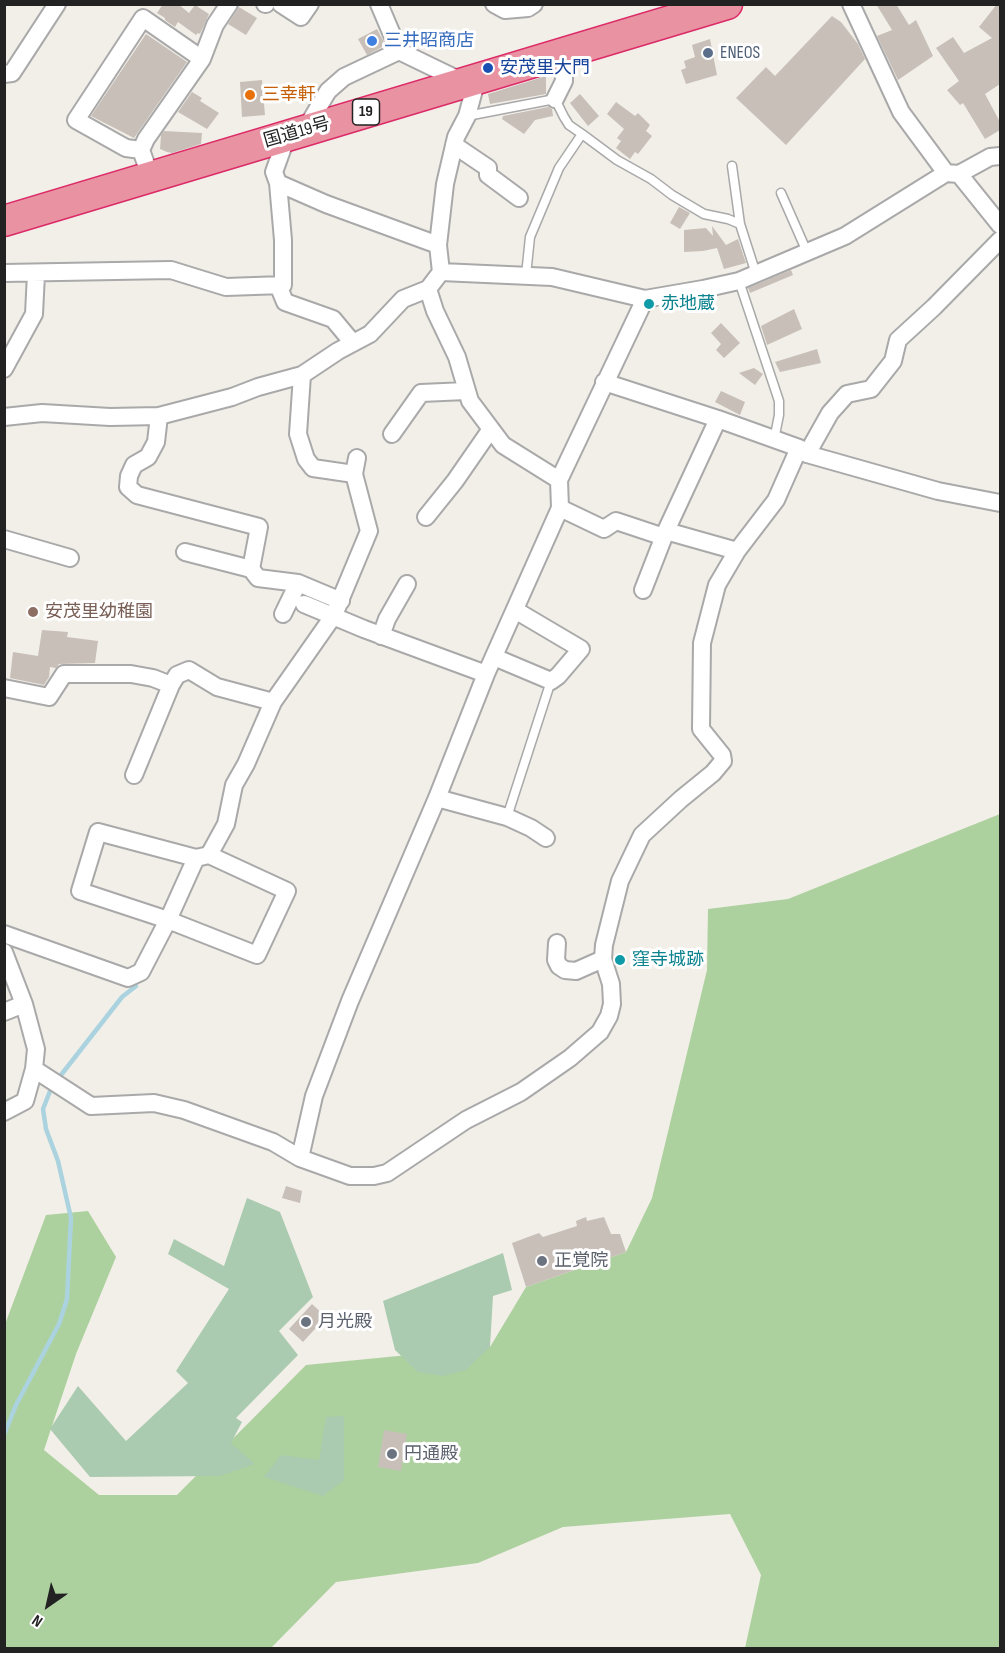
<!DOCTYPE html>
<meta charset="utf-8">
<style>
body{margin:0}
#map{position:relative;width:1005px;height:1653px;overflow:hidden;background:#f2efe9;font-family:"Sofia Sans Condensed",sans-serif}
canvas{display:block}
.frame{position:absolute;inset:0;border:6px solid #222;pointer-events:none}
.north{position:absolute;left:18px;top:1575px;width:60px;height:60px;-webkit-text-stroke:4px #fff;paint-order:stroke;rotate:214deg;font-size:16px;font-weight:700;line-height:24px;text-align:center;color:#222}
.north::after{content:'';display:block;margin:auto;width:21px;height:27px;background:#222;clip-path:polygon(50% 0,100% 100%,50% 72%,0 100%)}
</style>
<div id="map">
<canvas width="1005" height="1653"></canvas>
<div class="frame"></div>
<div class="north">N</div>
</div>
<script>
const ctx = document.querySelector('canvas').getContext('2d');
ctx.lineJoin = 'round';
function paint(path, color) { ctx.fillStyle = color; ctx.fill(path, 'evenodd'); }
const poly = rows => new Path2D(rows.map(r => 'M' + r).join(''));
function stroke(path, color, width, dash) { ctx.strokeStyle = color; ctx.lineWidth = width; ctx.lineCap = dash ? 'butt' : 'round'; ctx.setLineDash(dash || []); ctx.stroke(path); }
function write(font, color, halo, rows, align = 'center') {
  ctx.font = font + ' "Sofia Sans Condensed","Noto Sans JP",sans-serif'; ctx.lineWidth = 6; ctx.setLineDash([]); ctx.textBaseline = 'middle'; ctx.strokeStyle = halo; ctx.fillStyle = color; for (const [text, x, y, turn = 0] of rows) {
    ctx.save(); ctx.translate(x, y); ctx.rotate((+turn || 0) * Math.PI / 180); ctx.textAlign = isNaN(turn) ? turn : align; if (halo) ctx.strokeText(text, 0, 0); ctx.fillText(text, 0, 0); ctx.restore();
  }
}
paint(poly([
 [1000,814,1000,1648,745,1648,761,1575,730,1514,563,1527,478,1563,336,1582,271,1648,5,1648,4,1327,46,1215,88,1211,116,1257,76,1354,44,1450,99,1495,177,1495,306,1365,490,1347,526,1287,626,1252,652,1198,707,970,708,909,788,899]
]), '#add19e');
paint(poly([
 [247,1198,280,1212,313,1297,279,1331,298,1355,236,1418,242,1422,231,1443,255,1464,220,1476,90,1477,50,1429,78,1386,126,1441,188,1383,176,1371,229,1289,168,1254,174,1239,224,1266],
 [503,1253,512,1290,493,1296,490,1347,466,1370,443,1376,418,1372,395,1350,383,1301],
 [344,1416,344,1480,323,1496,264,1477,281,1455,319,1460,326,1417]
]), '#aacbaf');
stroke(poly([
 [61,1075,122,997,136,986],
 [4,1435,16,1405,59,1324,67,1299,71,1218,58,1161,46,1129,43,1109,52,1086]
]), '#aad3df', 4.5);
paint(poly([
 [163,4,178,4,189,13,195,5,209,14,200,34,198,33,196,35,178,22,175,27,165,20,165,18,157,13],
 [876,4,896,4,909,25,916,20,933,56,898,80,877,36,892,30],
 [997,4,1000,4,1000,84,985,94,1000,122,1000,130,985,139,963,103,960,105,947,90,959,81,936,48,953,37,964,53,992,38,979,27],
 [239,7,257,18,246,35,228,24],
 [832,16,841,22,858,44,865,59,786,145,736,98,766,67,775,76],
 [377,29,385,44,384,46,367,55,358,39],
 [146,34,187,62,134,138,91,116],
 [710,39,717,75,686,84,681,70,686,68,684,61,695,57,692,45],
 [546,76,546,94,490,104,488,94],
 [262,80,265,115,242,117,240,82],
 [192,92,202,98,200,101,219,113,207,129,178,112],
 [580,94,599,116,588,126,570,103],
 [616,102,635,116,638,113,650,125,646,131,652,136,638,154,635,152,630,159,616,148,621,141,617,138,624,129,607,114],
 [548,107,552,109,553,116,535,120,524,134,502,119,503,116],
 [164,131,202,133,201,144,172,153,167,152,160,149,161,135],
 [679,207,690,213,680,229,670,223],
 [712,226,726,245,738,239,746,263,724,269,717,248,703,251,684,252,684,230,706,228,713,236],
 [791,270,793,275,750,293,748,288],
 [794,309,802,329,767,345,761,326],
 [721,323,740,343,724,358,716,350,721,344,711,333],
 [817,349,821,363,780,372,775,362],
 [754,368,763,374,755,385,739,373],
 [721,391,745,402,740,415,715,402],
 [42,630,68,632,67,637,98,641,95,663,59,664,56,668,50,667,49,677,44,685,10,678,13,652,38,656],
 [286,1186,302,1191,300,1203,282,1198],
 [586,1217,587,1221,604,1217,611,1234,620,1234,626,1252,526,1287,512,1243,539,1233,543,1237,577,1226,576,1221],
 [312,1304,326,1317,303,1342,289,1329],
 [384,1430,407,1434,401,1471,378,1467]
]), '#c7bfb8');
const lane = poly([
 [467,116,555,99,564,117,569,125,582,134,559,168,530,237,526,275],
 [582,134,617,160,651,179,672,195,704,214,728,219,740,224,756,274],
 [732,166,740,224],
 [781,193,807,252],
 [739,281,779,401,779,415,774,440],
 [507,817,551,681]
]);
const street = poly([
 [265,4,266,4],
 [281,4,301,17,310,4],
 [494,4,505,10,528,8,534,4],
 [851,4,901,112,946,173],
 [202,59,215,25,229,4],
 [4,74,12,73,57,4],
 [555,99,564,81,564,53],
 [305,130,328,91,344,77,399,51],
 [287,136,274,172,278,183,326,204,438,245],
 [454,145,488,168,488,175,519,198],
 [141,150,126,148,76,120,143,18,202,59,146,139,141,150,151,178],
 [959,174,1000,225],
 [441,272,552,277,645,299,703,289,739,281,845,236,946,173,959,174,990,157,1000,156],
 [4,273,171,270,226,287,283,285,283,240,278,183],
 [278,285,285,302,333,319,353,343],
 [428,289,435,311,457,357,470,401,503,445,559,480],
 [4,369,34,314,36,274],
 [604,382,718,419,799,448,807,454,938,491,1000,503],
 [159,416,156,442,148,457,134,465,129,476,128,487,137,495,259,527,251,569,258,578,298,583,341,601],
 [4,417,42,413,110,417,159,416,232,397,258,387,302,375,338,351,370,334,403,299,428,289,441,272,438,245,445,184,456,137,467,116,474,90,465,83,399,51,379,4],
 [392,434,421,393,466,391],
 [807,454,830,413,847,394,871,389,893,361,898,340,934,307,1000,240],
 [354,474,357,458],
 [560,508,604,529,616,521,664,537],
 [426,517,455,481,491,429],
 [666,531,737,551],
 [4,539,70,558],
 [185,552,251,569],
 [643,590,666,531,718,419],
 [304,604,364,629,486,674],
 [283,614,298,583],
 [381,636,387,619,407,584],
 [494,657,551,681,558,676,581,649,515,610],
 [4,688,49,697,64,674,131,674,153,678,171,685,177,675,189,670,217,687,273,702],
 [134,775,171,685],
 [437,798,507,817,531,828,546,838],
 [98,832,196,858,209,855,287,891,257,955,168,920,80,891,98,832],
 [209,855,226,824,234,785,246,764,273,702,334,615,369,531,354,474,313,468,306,459,298,434,302,375],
 [4,934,128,978,141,972,168,920,196,858],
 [557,943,556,960,559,966,565,970,576,971,603,959],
 [4,952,24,1004,36,1049,34,1069,25,1101,4,1112],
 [4,1012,24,1004],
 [34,1069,91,1106,154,1103,184,1110,273,1142,300,1158,350,1176,374,1176,387,1173,466,1120,521,1092,570,1058,600,1032,609,1016,612,1004,611,984,603,959,604,945,620,881,642,835,681,799,713,773,723,761,722,755,701,729,702,643,717,585,737,551,776,500,799,448],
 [300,1158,314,1096,350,1001,437,798,486,674,560,508,559,480,645,299]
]);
const highway = poly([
 [4,221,727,4]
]);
stroke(lane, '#a9a9a9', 11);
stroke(street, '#a9a9a9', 20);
stroke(highway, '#dc2a67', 33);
stroke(lane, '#fff', 8);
stroke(street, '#fff', 16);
stroke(highway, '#e892a2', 30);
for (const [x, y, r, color] of [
 [372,41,6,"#3f7fe0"],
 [708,53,6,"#5c6f8a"],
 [488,68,6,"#1a4fb4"],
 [250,95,6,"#e8710a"],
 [649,304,6,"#0f9aa8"],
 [33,612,6,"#8d6e63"],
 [620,960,6,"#0f9aa8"],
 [542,1261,6,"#6b7280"],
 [306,1322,6,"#6b7280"],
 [392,1454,6,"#6b7280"]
]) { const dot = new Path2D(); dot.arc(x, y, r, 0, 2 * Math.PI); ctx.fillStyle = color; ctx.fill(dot); stroke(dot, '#fff', 2); }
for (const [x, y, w] of [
 [366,112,27]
]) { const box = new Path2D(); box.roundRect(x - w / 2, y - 13, w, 26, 4.5); ctx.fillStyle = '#fff'; ctx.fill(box); stroke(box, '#222', 1.5); }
write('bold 16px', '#222', null, [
 ["19",366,112]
]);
write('18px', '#366cbe', '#fff', [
 ["三井昭商店",384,41]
], 'left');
write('18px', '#4e5e75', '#fff', [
 ["ENEOS",720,53]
], 'left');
write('18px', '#164399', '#fff', [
 ["安茂里大門",500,68]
], 'left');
write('18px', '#c56008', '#fff', [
 ["三幸軒",262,95]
], 'left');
write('18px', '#222', '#fff', [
 ["国道19号",297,133,-16]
]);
write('18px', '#0d838f', '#fff', [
 ["赤地蔵",661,304],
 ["窪寺城跡",632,960]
], 'left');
write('18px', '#785e54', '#fff', [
 ["安茂里幼稚園",45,612]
], 'left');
write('18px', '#5b616d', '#fff', [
 ["正覚院",554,1261],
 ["月光殿",318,1322],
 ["円通殿",404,1454]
], 'left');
</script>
